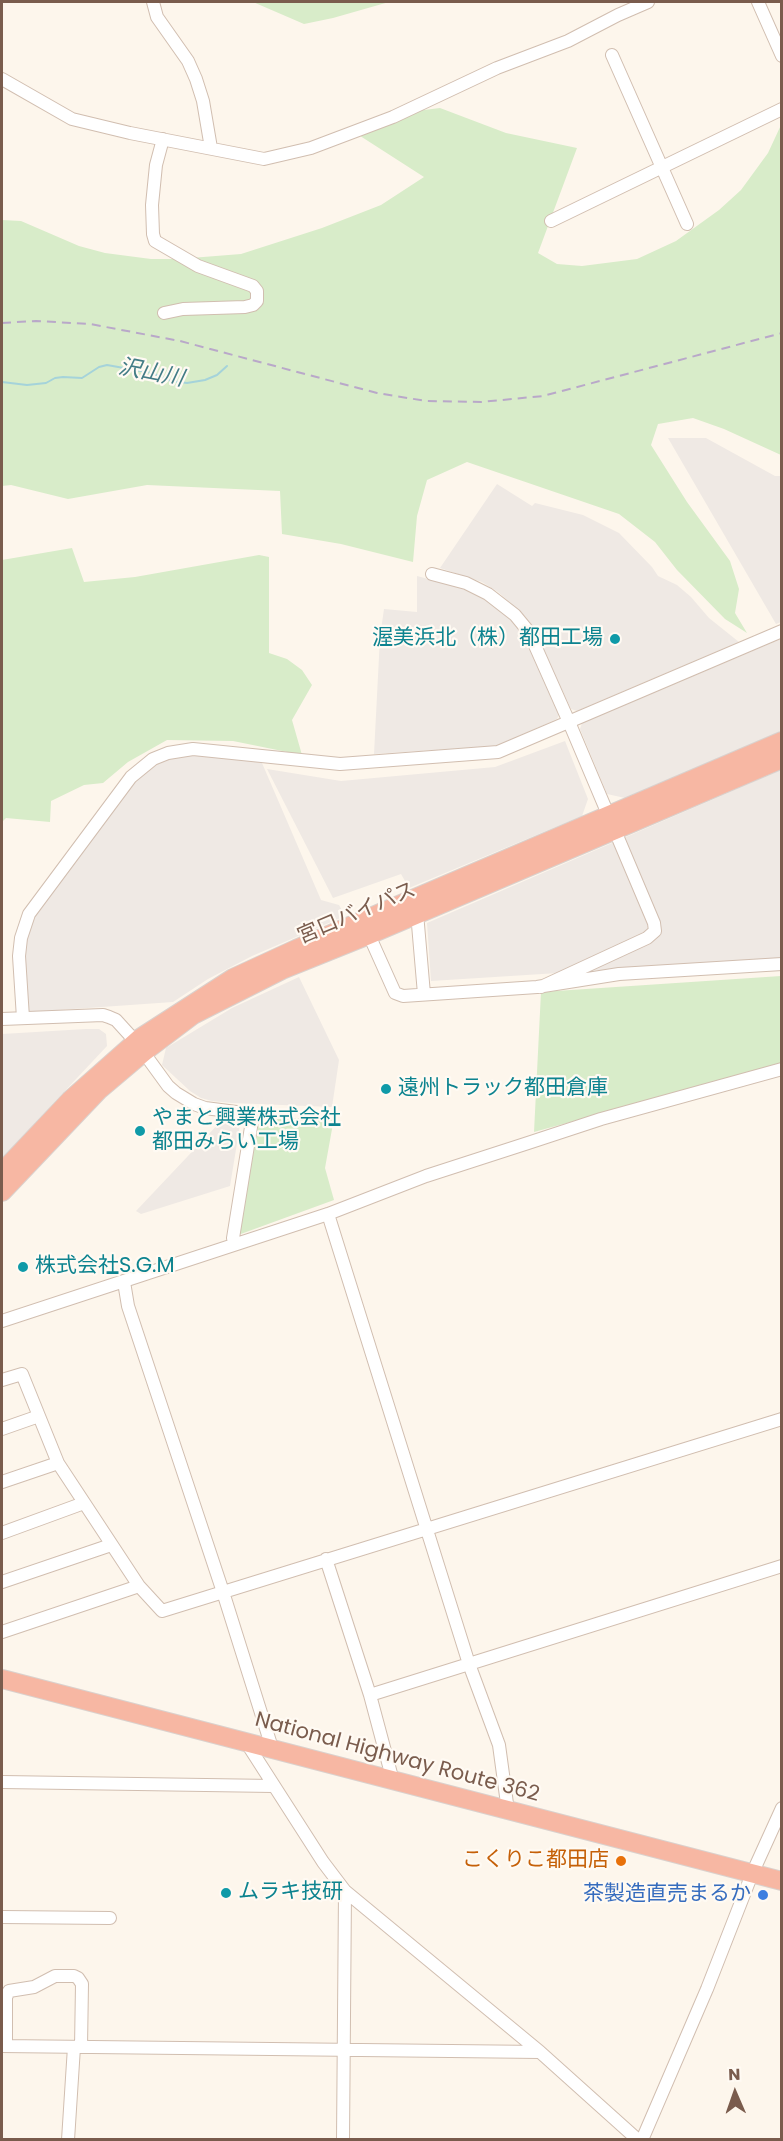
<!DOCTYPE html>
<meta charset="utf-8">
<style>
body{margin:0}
#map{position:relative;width:783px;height:2141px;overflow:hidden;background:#fdf6ec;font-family:Poppins,sans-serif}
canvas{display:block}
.frame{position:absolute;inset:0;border:3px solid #7a5c4d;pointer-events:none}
.north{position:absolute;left:705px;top:2063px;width:60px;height:60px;-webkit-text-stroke:4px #fffaf3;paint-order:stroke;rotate:358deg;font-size:16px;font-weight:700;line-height:24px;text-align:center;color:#7a5c4d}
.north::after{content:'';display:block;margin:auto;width:21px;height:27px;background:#7a5c4d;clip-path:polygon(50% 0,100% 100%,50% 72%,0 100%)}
</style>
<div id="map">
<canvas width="783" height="2141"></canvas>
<div class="frame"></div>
<div class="north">N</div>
</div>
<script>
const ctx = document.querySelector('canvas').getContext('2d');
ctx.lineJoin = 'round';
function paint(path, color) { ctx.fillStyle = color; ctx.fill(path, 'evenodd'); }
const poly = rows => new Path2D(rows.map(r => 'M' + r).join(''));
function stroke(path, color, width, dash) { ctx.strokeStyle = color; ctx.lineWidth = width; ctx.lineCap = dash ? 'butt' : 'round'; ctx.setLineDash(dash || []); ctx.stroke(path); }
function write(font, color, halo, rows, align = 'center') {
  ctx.font = font + ' Poppins,"Noto Sans JP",sans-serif'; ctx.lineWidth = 4.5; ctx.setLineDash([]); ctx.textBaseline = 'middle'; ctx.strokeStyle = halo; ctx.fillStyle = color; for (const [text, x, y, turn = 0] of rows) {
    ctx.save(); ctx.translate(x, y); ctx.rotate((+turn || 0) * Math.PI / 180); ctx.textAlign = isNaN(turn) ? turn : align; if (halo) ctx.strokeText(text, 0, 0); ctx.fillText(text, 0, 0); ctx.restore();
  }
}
paint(poly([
 [668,438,706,438,775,476,781,476,781,622,776,624],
 [497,484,532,506,535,503,583,515,619,533,652,567,658,576,677,585,691,597,709,618,739,642,577,711,571,709,532,625,523,614,498,592,482,582,440,568],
 [417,576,462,588,483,597,504,613,518,629,528,644,555,704,559,715,557,719,497,746,374,754,380,637,384,609,417,612],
 [781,639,781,731,625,798,607,794,580,729,582,723],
 [565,741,588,799,582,816,409,888,401,874,333,898,267,769,341,781,495,767],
 [189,753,238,758,262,763,321,900,339,905,345,916,252,956,208,979,173,1002,30,1012,27,1008,24,952,28,928,36,910,134,778,161,759],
 [781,770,781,959,431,981,427,923],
 [299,977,339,1060,332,1107,232,1103,212,1101,201,1098,190,1091,162,1065,166,1048,232,1008],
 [86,1029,99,1029,106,1034,107,1046,2,1158,2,1034],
 [222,1120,239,1121,240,1125,230,1186,141,1214,136,1211]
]), '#efe9e4');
paint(poly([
 [253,2,389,2,333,18,304,24],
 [440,108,506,133,577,148,538,253,557,264,582,266,637,259,676,241,719,210,741,190,768,153,781,125,781,455,724,429,693,418,658,424,651,445,687,502,730,561,739,589,735,613,747,633,725,619,677,570,655,542,619,514,467,462,427,480,417,516,413,562,341,544,282,534,280,491,147,485,68,499,11,485,2,486,2,220,21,221,79,246,105,253,151,259,178,259,241,254,322,228,381,205,424,177,354,132,392,114],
 [72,548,84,582,135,577,259,555,269,557,269,653,287,659,302,670,312,685,292,720,302,755,233,741,167,740,128,762,103,783,84,785,51,801,50,822,6,818,2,822,2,560],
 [781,976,781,1064,534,1132,541,992],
 [260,1118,334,1118,325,1168,334,1200,238,1235]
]), '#d8ecc9');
stroke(poly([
 [2,382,27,385,46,383,55,378,63,377,82,378,99,367,107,365,152,373,171,381,187,383,205,380,217,375,227,366]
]), '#a5d3da', 2);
const minor = poly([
 [153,2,157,17,188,61,196,79,203,101,211,148],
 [758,2,782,56],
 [612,55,687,224],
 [2,79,72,119,130,133,264,159,311,148,393,117,497,68,568,41,618,15,648,2],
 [163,139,156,165,152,205,153,234,155,241,198,266,253,286,257,291,257,301,253,305,245,307,183,309,164,313],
 [551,221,782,109],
 [432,574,466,583,488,594,515,615,529,632,569,722,654,923,655,931,647,938,541,987],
 [417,913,424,994],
 [369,935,395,993,403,996,537,987,619,974,782,964],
 [23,1018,19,956,21,938,29,914,131,777,153,759,168,753,193,749,340,764,498,752,782,631],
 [2,1019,103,1015,109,1017,116,1020,136,1042,168,1086,176,1093,194,1104,205,1108,244,1113,250,1116,252,1121,233,1238,235,1244],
 [328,1214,469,1664,499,1745,508,1811],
 [124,1282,128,1306,223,1592,273,1751],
 [2,1321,328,1214,426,1176,528,1143,601,1119,782,1069],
 [2,1380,22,1374,58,1463,139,1586,162,1611,782,1419],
 [2,1429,39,1416],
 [2,1482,58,1463],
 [2,1533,84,1503],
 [326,1559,370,1695,393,1781],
 [2,1582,111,1545],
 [2,1632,139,1586],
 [370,1695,782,1566],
 [246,1742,323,1862,345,1891,540,2052,638,2140],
 [2,1782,273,1786],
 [2,1917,110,1918],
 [2,2046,540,2052],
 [6,2046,6,1997,9,1991,34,1987,55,1976,74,1976,78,1978,82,1984,81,2047],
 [68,2140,74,2047],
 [343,2140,345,1891],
 [642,2140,707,1989,752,1874,782,1808]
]);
const highway = poly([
 [2,1172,70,1100,140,1038,233,978,296,949,782,741],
 [2,1192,99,1090,144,1052,193,1015,282,970,369,935,782,759],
 [2,1679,782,1881]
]);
stroke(minor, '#d1beb0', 14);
stroke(highway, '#dad1cd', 20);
stroke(minor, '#fff', 12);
stroke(highway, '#f7b7a3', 18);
stroke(poly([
 [2,323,36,321,90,324,180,341,377,393,426,401,481,402,543,396,782,333]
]), '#b9a8c9', 2, [9, 6]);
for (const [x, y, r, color] of [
 [615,639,6,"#0f9aa8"],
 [386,1089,6,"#0f9aa8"],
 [140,1131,6,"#0f9aa8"],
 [23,1267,6,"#0f9aa8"],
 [621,1861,6,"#e8710a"],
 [226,1893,6,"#0f9aa8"],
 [763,1895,6,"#3f7fe0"]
]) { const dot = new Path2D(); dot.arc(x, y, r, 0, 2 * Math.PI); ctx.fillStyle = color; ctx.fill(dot); stroke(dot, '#fffaf3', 2); }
write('21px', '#0d838f', '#fffaf3', [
 ["渥美浜北（株）都田工場",603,639,"right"],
 ["遠州トラック都田倉庫",398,1089],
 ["やまと興業株式会社",152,1119],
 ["都田みらい工場",152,1143],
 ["株式会社S.G.M",35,1267],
 ["ムラキ技研",238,1893]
], 'left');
write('21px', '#7a5c4d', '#fffaf3', [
 ["宮口バイパス",357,914,-23],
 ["National Highway Route 362",397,1758,15]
]);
write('21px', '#c56008', '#fffaf3', [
 ["こくりこ都田店",609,1861]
], 'right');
write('21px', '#366cbe', '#fffaf3', [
 ["茶製造直売まるか",751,1895]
], 'right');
write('italic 22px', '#437c86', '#fffaf3', [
 ["沢山川",151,374,11]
]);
</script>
